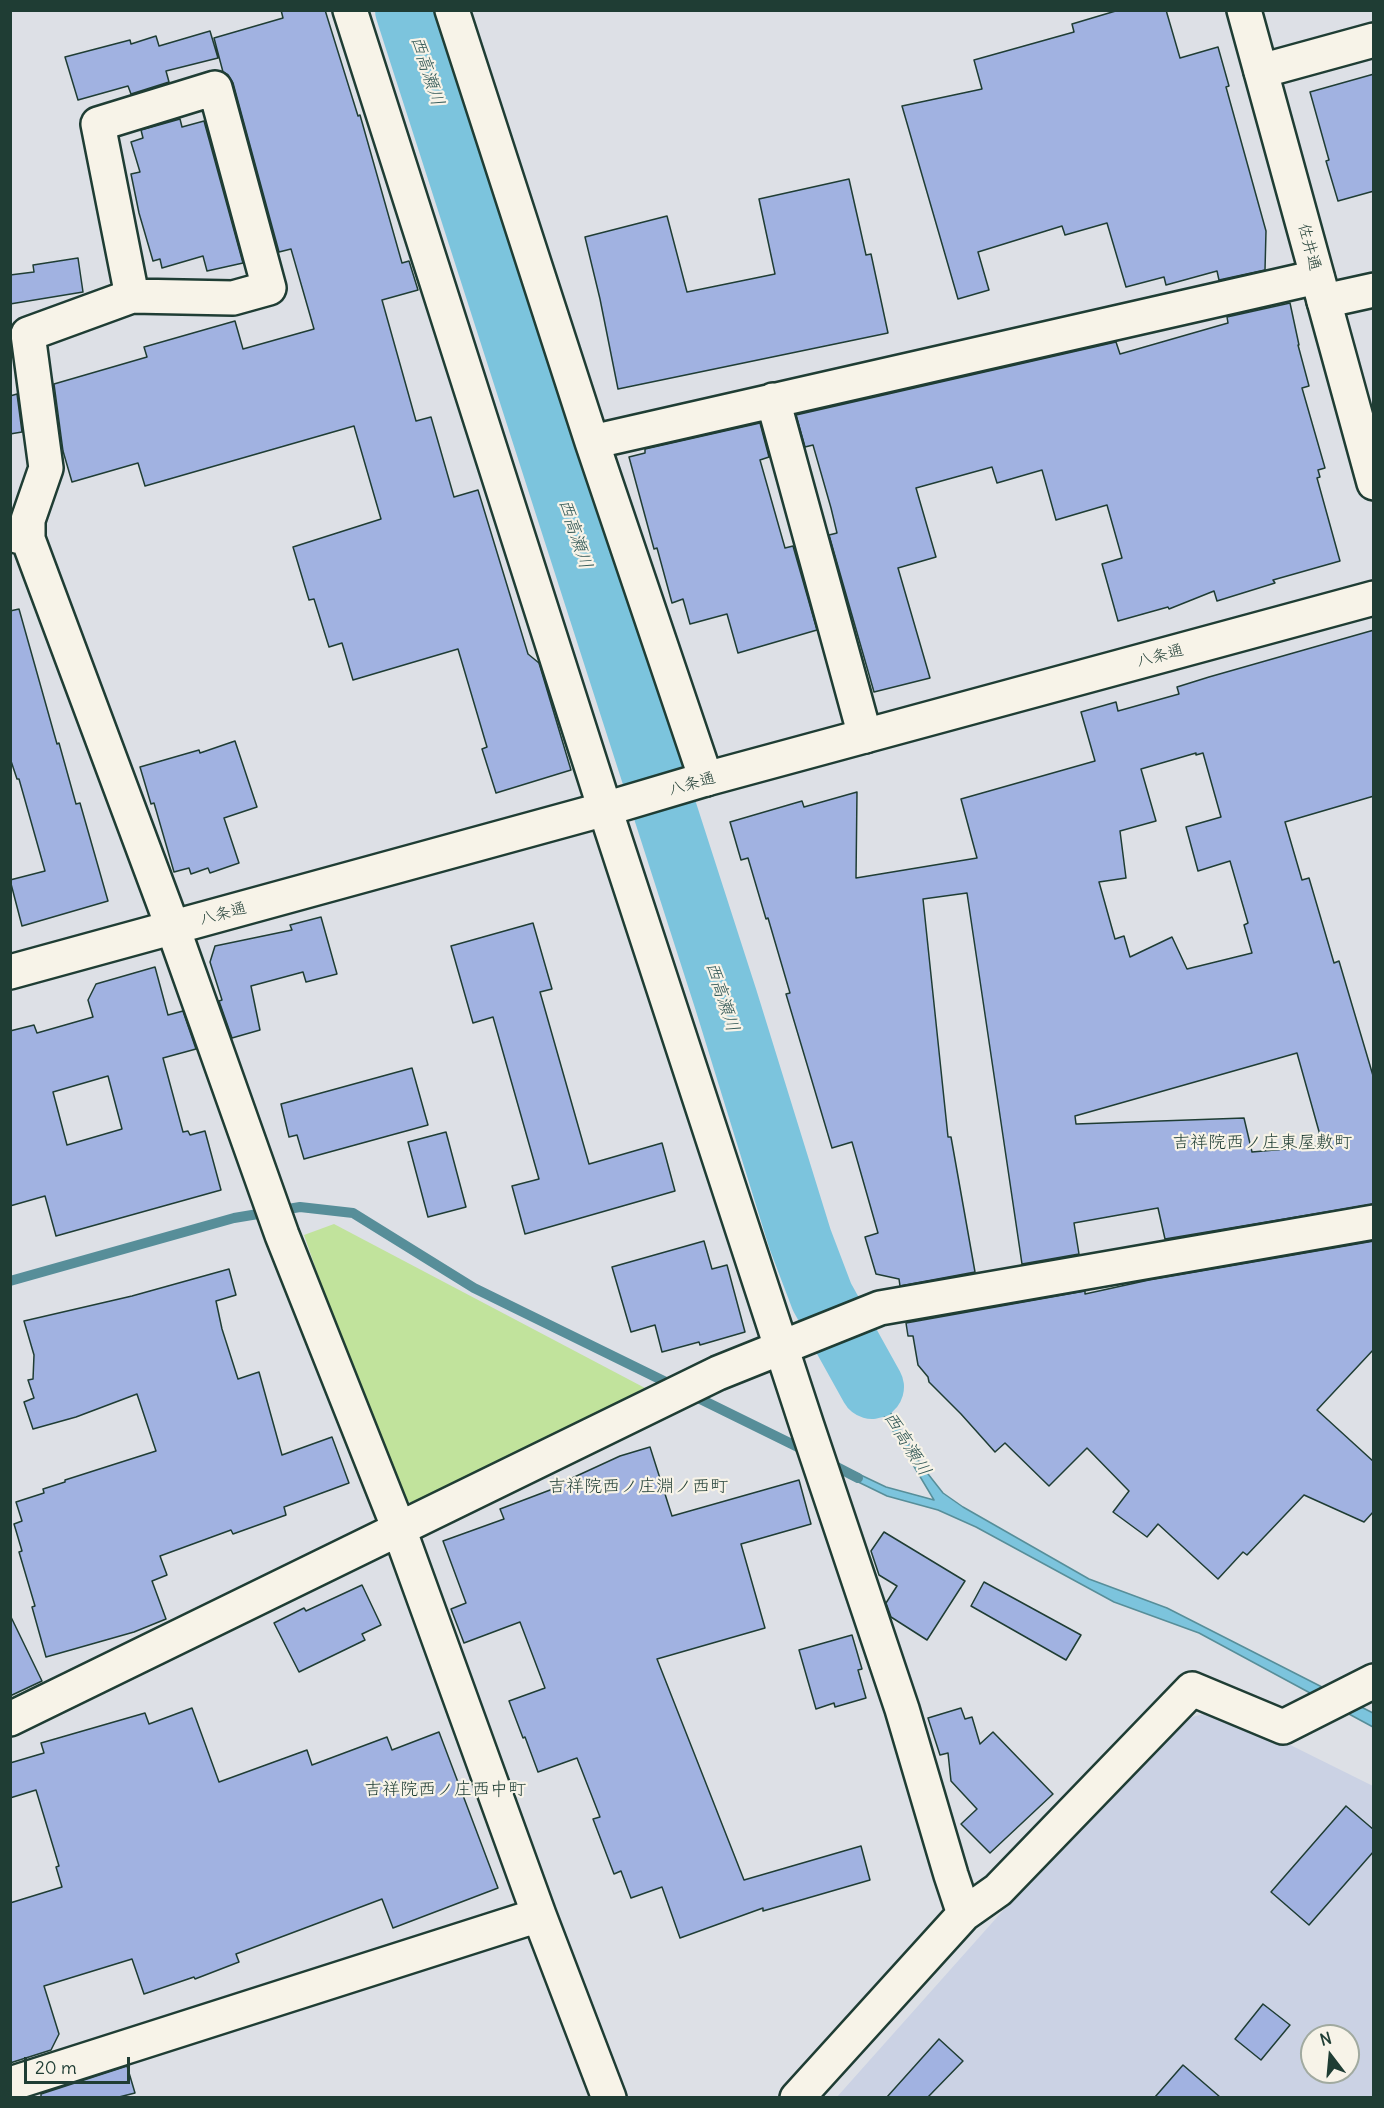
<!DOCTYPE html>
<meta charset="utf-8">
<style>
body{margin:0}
#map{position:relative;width:1384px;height:2108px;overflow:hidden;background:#dde0e6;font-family:Delius,sans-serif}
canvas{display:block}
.frame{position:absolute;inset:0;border:12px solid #1f3d34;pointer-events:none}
.north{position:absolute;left:1300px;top:2024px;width:60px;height:60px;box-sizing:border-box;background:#f7f3e8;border:2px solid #a1aaa0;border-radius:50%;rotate:344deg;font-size:16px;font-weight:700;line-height:24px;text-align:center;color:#1f3d34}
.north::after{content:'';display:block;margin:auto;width:21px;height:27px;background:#1f3d34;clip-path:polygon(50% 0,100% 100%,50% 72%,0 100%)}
.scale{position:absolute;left:24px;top:2057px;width:106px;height:27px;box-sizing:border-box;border:3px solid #1f3d34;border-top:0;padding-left:8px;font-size:18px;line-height:21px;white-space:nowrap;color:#1f3d34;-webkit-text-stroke:4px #f7f3e8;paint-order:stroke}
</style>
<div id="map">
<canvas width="1384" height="2108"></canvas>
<div class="frame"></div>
<div class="north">N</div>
<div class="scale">20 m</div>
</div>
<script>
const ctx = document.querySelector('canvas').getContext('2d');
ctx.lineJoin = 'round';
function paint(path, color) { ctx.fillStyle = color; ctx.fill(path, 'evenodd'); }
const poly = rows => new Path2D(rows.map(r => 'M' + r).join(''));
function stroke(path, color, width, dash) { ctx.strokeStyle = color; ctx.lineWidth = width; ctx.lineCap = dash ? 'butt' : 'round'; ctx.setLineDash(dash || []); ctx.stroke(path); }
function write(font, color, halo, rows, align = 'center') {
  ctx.font = font + ' Delius,"Klee One",sans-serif'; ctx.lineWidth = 4.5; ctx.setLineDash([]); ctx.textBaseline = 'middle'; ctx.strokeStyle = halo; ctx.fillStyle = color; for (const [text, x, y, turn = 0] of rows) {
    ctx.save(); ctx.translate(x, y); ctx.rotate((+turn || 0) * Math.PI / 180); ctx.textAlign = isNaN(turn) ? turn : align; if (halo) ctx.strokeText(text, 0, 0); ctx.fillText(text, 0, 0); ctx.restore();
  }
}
paint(poly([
 [1211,1712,1244,1722,1373,1786,1373,2097,836,2098,1170,1723],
 [1312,2036,1348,2036,1348,2072,1312,2072]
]), '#cbd2e4');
paint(poly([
 [334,1224,645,1388,417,1505,395,1495,304,1235]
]), '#c1e39c');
const water = poly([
 [846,1336,921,1465,943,1493,963,1507,1089,1579,1167,1608,1373,1713,1373,1727,1199,1633,1114,1602,976,1527,938,1510,887,1496,848,1477,846,1468,886,1487,934,1500,838,1339,846,1336]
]);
paint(water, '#7cc4dd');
stroke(water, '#578e99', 1.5);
stroke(poly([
 [10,1281,234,1218,300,1207,353,1213,474,1288,676,1387],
 [690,1394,808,1452],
 [827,1462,858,1478]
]), '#578e99', 10);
stroke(poly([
 [407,10,726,1000,800,1239,822,1297,872,1387]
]), '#7cc4dd', 64);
const building = poly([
 [281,10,325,10,358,116,360,115,402,263,409,261,418,290,382,300,416,421,431,417,454,497,478,490,528,654,539,663,571,770,496,793,482,749,487,747,458,649,353,680,342,643,329,647,314,599,309,600,293,547,381,519,354,426,145,486,138,463,72,482,63,451,54,384,147,357,144,347,235,321,243,349,314,329,291,249,279,252,233,83,228,75,223,72,214,38,283,18,281,10],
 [1119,10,1166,10,1180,58,1218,47,1229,86,1226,87,1266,231,1265,270,1219,280,1217,271,1166,285,1164,277,1126,287,1107,223,1065,235,1062,226,978,252,989,290,958,299,902,106,982,89,974,60,1074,32,1072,24,1119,10],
 [210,31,218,58,166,71,169,82,131,94,128,86,78,100,65,57,130,40,131,44,156,36,159,46,210,31],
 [1374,74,1374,191,1338,201,1326,161,1329,160,1310,92,1374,74],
 [180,119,182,127,204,121,243,263,207,271,203,256,162,268,160,259,153,261,139,213,131,174,140,172,131,142,143,138,141,130,180,119],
 [849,179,866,255,871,254,888,333,618,389,600,299,585,237,667,216,687,292,775,274,759,199,849,179],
 [78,258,83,292,10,304,10,275,34,272,33,265,78,258],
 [1290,303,1299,345,1298,345,1309,386,1302,388,1325,468,1318,470,1320,477,1317,478,1340,561,1273,580,1275,583,1217,601,1214,591,1169,609,1168,607,1118,621,1102,564,1122,558,1107,505,1056,520,1042,470,997,483,992,467,916,488,936,557,898,568,930,678,874,692,829,535,837,533,831,508,813,445,805,447,796,415,1116,342,1120,354,1228,323,1227,317,1290,303],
 [17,394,22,432,10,434,10,396,17,394],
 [760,423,769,457,760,460,785,548,793,546,817,630,738,653,727,614,690,624,683,599,672,603,657,548,654,549,629,457,645,453,645,449,760,423],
 [19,609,57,744,59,743,76,804,80,803,108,901,22,926,10,880,45,871,19,779,17,779,10,758,10,611,19,609],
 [1374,630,1374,796,1285,822,1302,880,1309,878,1334,963,1339,961,1374,1079,1374,1204,1165,1239,1158,1208,1074,1223,1079,1254,1022,1264,967,893,923,899,948,1137,951,1137,975,1272,900,1286,899,1279,876,1274,865,1237,878,1233,852,1142,832,1148,786,994,790,993,768,918,766,919,748,858,741,860,730,822,802,801,804,807,857,792,856,878,977,858,961,799,1095,761,1081,712,1116,702,1118,711,1179,694,1177,687,1209,677,1374,630],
 [1196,753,1196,755,1203,753,1221,817,1186,827,1198,871,1230,861,1248,923,1244,925,1252,953,1187,969,1172,937,1130,957,1124,936,1115,939,1099,882,1126,878,1120,831,1156,821,1141,769,1196,753],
 [1297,1053,1320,1135,1317,1136,1320,1146,1252,1152,1244,1118,1076,1124,1075,1116,1297,1053],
 [235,741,257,807,224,818,239,863,210,873,208,868,191,874,189,868,174,872,154,803,151,804,140,767,199,750,200,753,235,741],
 [321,917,337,974,306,982,303,972,251,986,260,1030,232,1038,219,1001,222,1000,210,962,215,946,292,930,290,925,321,917],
 [533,923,552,989,540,992,589,1164,662,1143,675,1191,525,1234,512,1186,539,1179,493,1017,473,1023,451,946,533,923],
 [155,967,168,1015,183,1011,196,1049,163,1058,183,1132,188,1131,190,1135,205,1131,221,1190,56,1236,45,1196,10,1206,10,1031,34,1025,37,1033,93,1017,88,1000,96,984,155,967],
 [108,1076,122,1129,67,1145,53,1092,108,1076],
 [412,1068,428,1125,304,1159,297,1135,289,1137,281,1104,412,1068],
 [446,1132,466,1207,428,1217,408,1142,446,1132],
 [704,1241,712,1269,727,1265,745,1332,700,1345,699,1342,662,1352,655,1325,631,1332,612,1267,704,1241],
 [1374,1241,1374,1349,1317,1410,1374,1462,1374,1511,1364,1522,1304,1495,1247,1555,1243,1552,1218,1579,1158,1524,1147,1537,1113,1512,1129,1491,1087,1448,1049,1486,1005,1443,995,1452,961,1414,929,1382,928,1377,918,1365,913,1336,908,1336,906,1323,1085,1291,1085,1294,1149,1280,1374,1241],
 [229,1269,236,1295,216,1301,222,1329,238,1379,259,1372,282,1455,332,1437,349,1483,284,1507,286,1515,233,1534,231,1530,160,1556,167,1575,152,1581,166,1619,134,1632,46,1657,32,1607,35,1606,19,1552,22,1551,14,1524,22,1521,16,1502,44,1493,43,1489,65,1482,65,1480,156,1451,137,1394,76,1417,33,1429,24,1402,34,1398,28,1380,33,1379,34,1355,24,1321,132,1296,229,1269],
 [650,1447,672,1516,799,1480,811,1524,741,1544,765,1628,657,1659,744,1880,861,1846,870,1880,763,1911,763,1908,680,1938,662,1887,631,1898,621,1871,614,1874,593,1819,600,1817,577,1758,538,1772,525,1737,523,1738,509,1701,545,1688,520,1622,464,1643,451,1609,466,1603,443,1541,504,1519,500,1509,558,1487,557,1485,620,1456,650,1447],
 [884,1532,965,1581,927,1640,891,1617,886,1603,897,1586,879,1575,871,1551,884,1532],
 [984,1582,1081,1635,1066,1660,971,1606,984,1582],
 [362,1585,381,1625,362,1634,365,1640,299,1672,274,1623,304,1608,306,1611,362,1585],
 [10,1615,42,1681,10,1696,10,1615],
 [852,1635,862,1669,858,1670,866,1698,835,1707,834,1703,816,1709,799,1650,852,1635],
 [192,1708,219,1782,307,1750,312,1765,387,1737,392,1750,439,1732,498,1888,393,1928,382,1899,236,1954,239,1962,195,1979,194,1977,144,1994,132,1959,44,1986,59,2034,51,2050,10,2063,10,1903,62,1887,56,1867,59,1866,36,1790,10,1798,10,1763,44,1753,41,1743,145,1713,149,1724,192,1708],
 [961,1708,965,1719,972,1717,980,1744,993,1732,1053,1794,990,1853,961,1824,977,1809,951,1781,948,1753,940,1755,928,1718,961,1708],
 [1346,1806,1374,1830,1374,1851,1309,1925,1271,1892,1346,1806],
 [1263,2004,1290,2025,1261,2060,1235,2039,1263,2004],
 [939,2039,963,2061,928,2097,887,2097,939,2039],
 [1183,2065,1220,2097,1155,2097,1183,2065],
 [127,2066,135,2093,119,2097,41,2097,41,2094,127,2066]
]);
paint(building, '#a1b2e1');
stroke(building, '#1f3d34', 1.5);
const street = poly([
 [350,10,605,809,807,1426,902,1709,951,1875,964,1914],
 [452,10,592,442,706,779],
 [1261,71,1374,40],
 [1324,301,1374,290],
 [773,400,865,736],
 [592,442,1317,277],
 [10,534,28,539,173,928,282,1235,399,1529,539,1915,609,2098],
 [28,539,28,520,46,468,28,334,132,296,233,298,269,288,215,88,98,124,132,296],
 [10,1719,718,1373,880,1308,1374,1222],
 [10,2084,539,1915],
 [797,2098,964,1914,998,1890,1192,1689,1283,1727,1374,1681]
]);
const secondary = poly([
 [1244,10,1374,483],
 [10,972,605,809,706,779,1374,598]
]);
stroke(street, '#1f3d34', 38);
stroke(secondary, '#1f3d34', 38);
stroke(street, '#f7f3e8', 33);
stroke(secondary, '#f7f3e8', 33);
write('16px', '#1f3d34', '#f7f3e8', [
 ["佐井通",1309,247,75],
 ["八条通",1160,656,-15],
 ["八条通",692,784,-16],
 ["八条通",223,914,-15]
]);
write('italic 18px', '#325856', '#f7f3e8', [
 ["西高瀬川",427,71,72],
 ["西高瀬川",575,534,72],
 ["西高瀬川",722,997,72],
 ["西高瀬川",907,1444,58]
]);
write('18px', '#1f3d34', '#f7f3e8', [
 ["吉祥院西ノ庄東屋敷町",1262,1143],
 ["吉祥院西ノ庄淵ノ西町",638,1487],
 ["吉祥院西ノ庄西中町",445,1790]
]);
</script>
